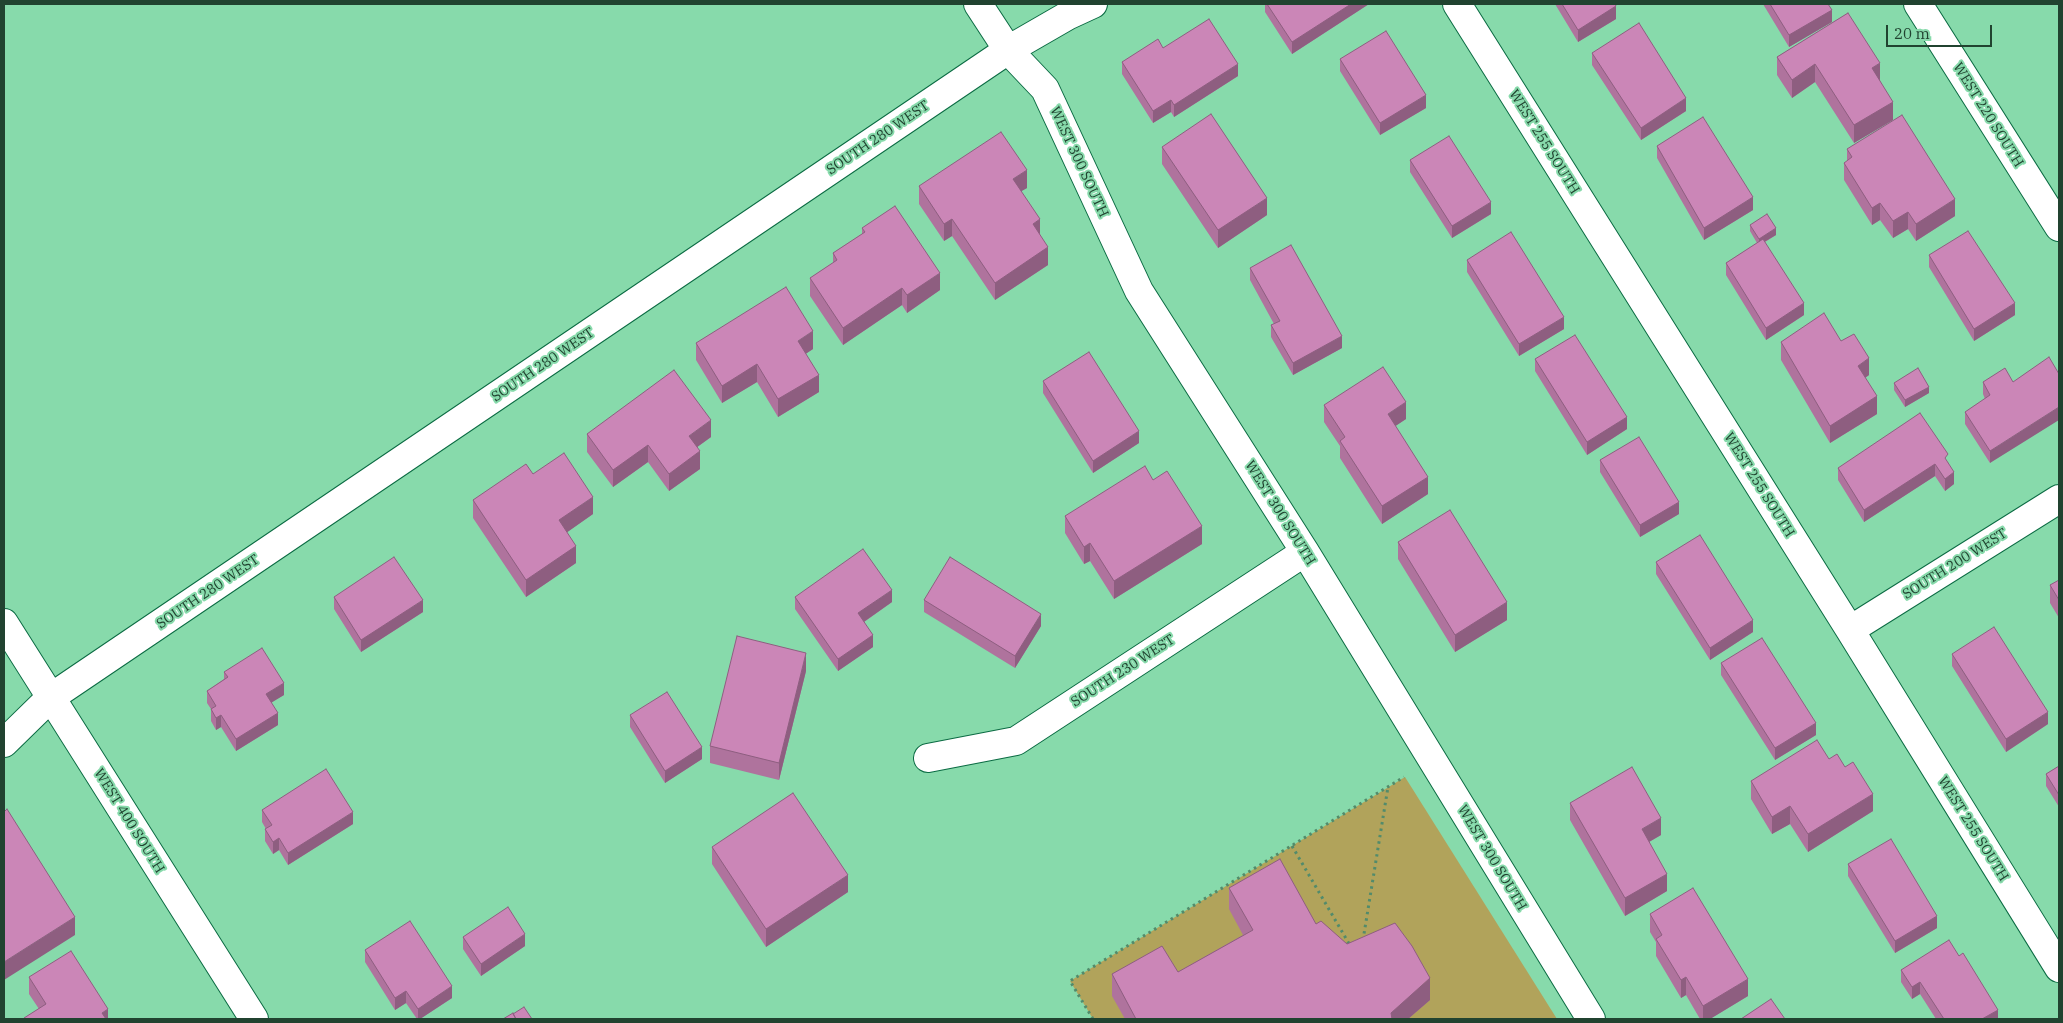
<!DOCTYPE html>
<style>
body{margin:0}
#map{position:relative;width:2063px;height:1023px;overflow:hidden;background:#87daab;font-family:"IBM Plex Serif",serif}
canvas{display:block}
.frame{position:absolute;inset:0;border:5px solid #214330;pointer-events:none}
.scale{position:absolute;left:1886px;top:25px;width:106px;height:22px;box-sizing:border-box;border:2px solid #214330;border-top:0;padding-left:6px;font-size:15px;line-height:18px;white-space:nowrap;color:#214330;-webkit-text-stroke:4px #87daab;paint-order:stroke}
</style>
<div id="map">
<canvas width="2063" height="1023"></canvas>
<div class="frame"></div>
<div class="scale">20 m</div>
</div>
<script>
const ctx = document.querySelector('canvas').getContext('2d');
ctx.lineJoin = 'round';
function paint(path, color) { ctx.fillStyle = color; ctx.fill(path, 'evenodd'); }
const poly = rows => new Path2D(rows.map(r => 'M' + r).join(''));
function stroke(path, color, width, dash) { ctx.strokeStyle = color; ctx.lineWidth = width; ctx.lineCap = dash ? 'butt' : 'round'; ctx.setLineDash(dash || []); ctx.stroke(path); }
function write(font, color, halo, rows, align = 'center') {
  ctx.font = font + ' "IBM Plex Serif",serif'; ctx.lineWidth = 4; ctx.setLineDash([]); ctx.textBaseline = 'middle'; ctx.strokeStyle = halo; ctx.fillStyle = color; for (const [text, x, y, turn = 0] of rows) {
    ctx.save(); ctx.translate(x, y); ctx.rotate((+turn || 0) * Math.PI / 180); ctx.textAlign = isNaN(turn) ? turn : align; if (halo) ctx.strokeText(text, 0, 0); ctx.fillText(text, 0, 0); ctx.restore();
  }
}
paint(poly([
 [1405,777,1557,1019,1093,1019,1070,981]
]), '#b1a35b');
const minor = poly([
 [978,4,1008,50,1045,89,1139,291,1305,552,1591,1019],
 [1457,4,1850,630,2059,968],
 [1918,4,2059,227],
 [1850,630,2059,499],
 [4,743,50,698,1008,50,1067,16,1093,4],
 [928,758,1016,741,1305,552]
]);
const tertiary = poly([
 [4,623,254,1019]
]);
stroke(minor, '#0b6b43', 30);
stroke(tertiary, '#0b6b43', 30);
stroke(poly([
 [1292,846,1351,947],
 [1363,940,1388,787],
 [1093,1019,1070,981,1404,777]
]), '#528b6b', 3, [2.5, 4]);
stroke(minor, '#fff', 28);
stroke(tertiary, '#fff', 28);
paint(poly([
 [1265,4,1369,4,1292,54,1265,12],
 [1555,4,1615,4,1616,19,1578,42],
 [1763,4,1828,4,1832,22,1789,47],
 [1848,13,1880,80,1880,81,1893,120,1854,143,1815,82,1792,98,1777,75,1777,57],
 [1163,48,1238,76,1174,117,1171,112,1153,123,1122,74,1122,62],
 [1592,53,1686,111,1641,140,1592,65],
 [1340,59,1426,108,1380,135,1340,71],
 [1657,146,1753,210,1704,240,1657,158],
 [1162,147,1267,215,1218,248,1162,164],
 [1847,149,1955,216,1916,241,1908,229,1893,238,1880,220,1872,225,1844,180,1844,163,1847,161],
 [1410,160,1491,214,1452,238,1410,172],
 [919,186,1027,188,1021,191,1040,235,1048,265,995,300,952,236,944,241,919,204],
 [1750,225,1776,235,1765,242,1804,315,1766,340,1726,275,1726,263,1757,243,1750,231],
 [862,228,940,290,907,313,902,305,843,345,810,296,810,278,833,263,833,253,862,234],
 [1929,255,2015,315,1974,341,1929,267],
 [1467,260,1564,329,1519,356,1467,272],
 [1250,268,1342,348,1293,375,1271,337,1271,325,1274,324,1250,280],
 [1841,341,1869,375,1865,378,1877,414,1830,443,1781,360,1781,342],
 [696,343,813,349,805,354,819,392,778,417,757,382,722,403,696,360],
 [1535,359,1627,429,1587,455,1535,371],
 [1043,381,1139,443,1093,473,1043,393],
 [1983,382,2013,382,1990,463,1965,424,1965,412,1985,399,1983,394],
 [1894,383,1929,393,1905,407,1894,390],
 [1324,405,1406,419,1395,426,1428,494,1382,524,1340,458,1340,446,1324,422],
 [587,434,711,437,697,447,700,469,669,491,648,462,613,487,587,452],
 [1600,460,1679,514,1640,537,1600,472],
 [1948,462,1954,484,1945,491,1935,476,1864,522,1838,480,1838,468],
 [533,474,593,514,567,532,576,563,526,597,473,518,473,500],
 [1153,480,1202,544,1114,599,1090,561,1084,564,1065,533,1065,516],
 [1398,542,1507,620,1455,652,1398,559],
 [1656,562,1753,632,1710,660,1656,574],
 [2059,580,2059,618,2050,603,2050,585],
 [334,597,423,612,361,652,334,609],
 [795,597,892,602,864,622,873,647,838,671,795,609],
 [924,600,1041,626,1015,668,924,612],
 [1952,654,2048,724,2006,752,1952,666],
 [1721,663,1816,735,1775,760,1721,675],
 [806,671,779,780,710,763,710,746],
 [224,672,284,695,271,702,278,725,236,751,221,727,216,730,211,721,211,709,207,703,207,691,224,679],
 [630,715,702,759,665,783,630,727],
 [1829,759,1873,811,1808,852,1790,824,1772,834,1751,799,1751,781],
 [2059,766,2059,807,2046,786,2046,774],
 [1570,803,1661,835,1649,842,1667,891,1625,916,1570,820],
 [262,810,353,824,288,865,279,850,273,854,265,841,265,829,266,829,262,822],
 [712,847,848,892,766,947,712,864],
 [1848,864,1937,928,1895,953,1848,876],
 [1229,888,1316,924,1347,944,1430,1000,1408,1019,1125,1019,1112,996,1112,974,1178,972,1243,935,1229,909],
 [1650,914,1748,996,1710,1019,1700,1019,1686,995,1681,998,1656,956,1656,942,1650,932],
 [463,937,525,946,481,976,463,949],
 [365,950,452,998,420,1019,417,1019,406,1003,395,1010,365,962],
 [1959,956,1998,1019,1936,1019,1920,994,1912,999,1901,982,1901,970],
 [29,977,108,1019,24,1019,24,1018,39,1009,29,994]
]), '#af739d');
paint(poly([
 [1351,4,1369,4,1292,54,1292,42],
 [1616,6,1616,19,1578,42,1578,30],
 [1832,10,1832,22,1789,47,1789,35],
 [1880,63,1880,80,1872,86,1872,68],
 [1238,64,1238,76,1174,117,1174,105],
 [1815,64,1815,82,1792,98,1792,80],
 [1426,95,1426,108,1380,135,1380,123],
 [1686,98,1686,111,1641,140,1641,128],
 [1171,100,1171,112,1153,123,1153,111],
 [1893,102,1893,120,1854,143,1854,125],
 [1027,170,1027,188,1013,196,1013,179],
 [1753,197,1753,210,1704,240,1704,228],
 [1267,198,1267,215,1218,248,1218,230],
 [1955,199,1955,216,1916,241,1916,224],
 [1491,202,1491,214,1452,238,1452,226],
 [1880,203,1880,220,1872,225,1872,208],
 [1908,212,1908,229,1893,238,1893,221],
 [952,219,952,236,944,241,944,224],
 [1040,219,1040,236,1033,224],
 [1776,228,1776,235,1759,245,1759,239],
 [1048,247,1048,265,995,300,995,283],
 [940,273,940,290,907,313,907,295],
 [902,288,902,305,843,345,843,328],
 [1804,303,1804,315,1766,340,1766,328],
 [2015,303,2015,315,1974,341,1974,329],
 [1564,317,1564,329,1519,356,1519,344],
 [813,331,813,349,798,359,798,341],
 [1342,336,1342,348,1293,375,1293,363],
 [1869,358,1869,375,1858,383,1858,366],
 [757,364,757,382,722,403,722,386],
 [819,375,819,392,778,417,778,399],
 [1929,387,1929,393,1905,407,1905,400],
 [1877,396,1877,414,1830,443,1830,426],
 [1406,402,1406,419,1388,431,1388,414],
 [2059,407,2059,420,1990,463,1990,451],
 [1627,417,1627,429,1587,455,1587,442],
 [711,420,711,437,689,453,689,436],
 [1139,431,1139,443,1093,473,1093,461],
 [648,445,648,462,613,487,613,470],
 [700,451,700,469,669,491,669,474],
 [1935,464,1935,476,1864,522,1864,510],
 [1954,472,1954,484,1945,491,1945,479],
 [1428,477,1428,494,1382,524,1382,506],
 [593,497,593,514,559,538,559,520],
 [1679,502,1679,514,1640,537,1640,525],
 [1202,526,1202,544,1114,599,1114,581],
 [1090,543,1090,561,1084,564,1084,547],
 [576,546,576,563,526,597,526,580],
 [892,590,892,602,858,626,858,613],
 [423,600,423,612,361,652,361,640],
 [1507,602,1507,620,1455,652,1455,635],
 [1041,614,1041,626,1015,668,1015,656],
 [1753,620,1753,632,1710,660,1710,648],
 [873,635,873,647,838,671,838,659],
 [806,653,806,671,779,780,779,763],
 [284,683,284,695,266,706,266,694],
 [2048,712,2048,724,2006,752,2006,739],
 [278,713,278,725,236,751,236,739],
 [221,715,221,727,216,730,216,718],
 [1816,723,1816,735,1775,760,1775,748],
 [702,747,702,759,665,783,665,771],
 [1873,794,1873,811,1808,852,1808,834],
 [1790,806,1790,824,1772,834,1772,817],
 [353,812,353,824,288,865,288,853],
 [1661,818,1661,835,1642,846,1642,829],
 [279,838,279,850,273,854,273,842],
 [1667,874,1667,891,1625,916,1625,898],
 [848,875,848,892,766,947,766,929],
 [1937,916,1937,928,1895,953,1895,941],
 [75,917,75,935,4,980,4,962],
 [525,934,525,946,481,976,481,964],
 [1686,977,1686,995,1681,998,1681,980],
 [1430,978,1430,1000,1408,1019,1391,1019,1391,1013],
 [1748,979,1748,996,1710,1019,1703,1019,1703,1006],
 [1920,982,1920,994,1912,999,1912,987],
 [452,986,452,998,420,1019,418,1019,418,1009],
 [406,991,406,1003,395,1010,395,998],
 [108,1009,108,1019,102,1019,102,1013],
 [1998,1010,1998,1019,1982,1019]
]), '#8e5e80');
const building = poly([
 [1267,4,1351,4,1292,42,1267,4],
 [1562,4,1615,4,1616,6,1578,30,1562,4],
 [1770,4,1828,4,1832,10,1789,35,1770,4],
 [1848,13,1880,63,1872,68,1893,102,1854,125,1815,64,1792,80,1777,57,1848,13],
 [1209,19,1238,64,1174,105,1171,100,1153,111,1122,62,1158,39,1163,48,1209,19],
 [1639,23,1686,98,1641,128,1592,53,1639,23],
 [1386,31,1426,95,1380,123,1340,59,1386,31],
 [1211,114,1267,198,1218,230,1162,147,1211,114],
 [1902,115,1955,199,1916,224,1908,212,1893,221,1880,203,1872,208,1844,163,1852,157,1847,149,1902,115],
 [1703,117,1753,197,1704,228,1657,146,1703,117],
 [1001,132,1027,170,1013,179,1040,219,1033,224,1048,247,995,283,952,219,944,224,919,186,1001,132],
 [1449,136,1491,202,1452,226,1410,160,1449,136],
 [895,206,940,273,907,295,902,288,843,328,810,278,837,260,833,253,865,232,862,228,895,206],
 [1767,214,1776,228,1759,239,1750,225,1767,214],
 [1968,231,2015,303,1974,329,1929,255,1968,231],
 [1511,232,1564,317,1519,344,1467,260,1511,232],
 [1763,239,1804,303,1766,328,1726,263,1763,239],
 [1291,245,1342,336,1293,363,1271,325,1280,321,1250,268,1291,245],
 [786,287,813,331,798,341,819,375,778,399,757,364,722,386,696,343,786,287],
 [1824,313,1841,341,1854,334,1869,358,1858,366,1877,396,1830,426,1781,342,1824,313],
 [1575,335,1627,417,1587,442,1535,359,1575,335],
 [1089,352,1139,431,1093,461,1043,381,1089,352],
 [2049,357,2059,374,2059,407,1990,451,1965,412,1990,395,1983,382,2005,368,2013,382,2049,357],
 [1383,367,1406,402,1388,414,1428,477,1382,506,1340,441,1345,437,1324,405,1383,367],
 [1918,368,1929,387,1905,400,1894,383,1918,368],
 [674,370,711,420,689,436,700,451,669,474,648,445,613,470,587,434,674,370],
 [1920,413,1948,454,1945,458,1954,472,1945,479,1935,464,1864,510,1838,468,1920,413],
 [1639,437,1679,502,1640,525,1600,460,1639,437],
 [564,453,593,497,559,520,576,546,526,580,473,500,526,464,533,474,564,453],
 [1145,466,1153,480,1167,471,1202,526,1114,581,1090,543,1084,547,1065,516,1145,466],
 [1450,510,1507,602,1455,635,1398,542,1450,510],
 [1700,535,1753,620,1710,648,1656,562,1700,535],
 [863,549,892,590,858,613,873,635,838,659,795,597,863,549],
 [394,557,423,600,361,640,334,597,394,557],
 [950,557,1041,614,1015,656,924,600,950,557],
 [2059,580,2059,600,2050,585,2059,580],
 [1994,627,2048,712,2006,739,1952,654,1994,627],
 [737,636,806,653,779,763,710,746,737,636],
 [1762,638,1816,723,1775,748,1721,663,1762,638],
 [262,648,284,683,266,694,278,713,236,739,221,715,216,718,211,709,216,706,207,691,228,677,224,672,262,648],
 [667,692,702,747,665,771,630,715,667,692],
 [1817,740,1829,759,1837,754,1845,767,1853,762,1873,794,1808,834,1790,806,1772,817,1751,781,1817,740],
 [2059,766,2059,795,2046,774,2059,766],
 [1632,767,1661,818,1642,829,1667,874,1625,898,1570,803,1632,767],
 [326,769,353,812,288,853,279,838,273,842,265,829,272,825,262,810,326,769],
 [793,793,848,875,766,929,712,847,793,793],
 [7,809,75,917,4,962,4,812,7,809],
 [1891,839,1937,916,1895,941,1848,864,1891,839],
 [1280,859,1316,924,1321,921,1347,944,1395,923,1412,946,1430,978,1391,1013,1392,1019,1136,1019,1112,974,1162,946,1178,972,1253,930,1229,888,1280,859],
 [1693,888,1748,979,1703,1006,1686,977,1681,980,1656,939,1662,935,1650,914,1693,888],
 [508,907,525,934,481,964,463,937,508,907],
 [410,921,452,986,418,1009,406,991,395,998,365,950,410,921],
 [1949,940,1959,956,1963,953,1998,1010,1982,1019,1944,1019,1920,982,1912,987,1901,970,1949,940],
 [71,951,108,1009,102,1013,106,1019,25,1019,24,1018,46,1004,29,977,71,951],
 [1771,999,1785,1019,1741,1019,1771,999],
 [524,1007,532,1019,516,1019,513,1014,524,1007],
 [513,1013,516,1019,503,1019,513,1013]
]);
paint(building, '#cb86b7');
stroke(building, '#8e5e80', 1);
write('14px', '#214330', '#87daab', [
 ["WEST 220 SOUTH",1988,115,58],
 ["SOUTH 280 WEST",878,138,-34],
 ["WEST 255 SOUTH",1544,142,58],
 ["WEST 300 SOUTH",1079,162,65],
 ["SOUTH 280 WEST",543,365,-34],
 ["WEST 255 SOUTH",1759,485,58],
 ["WEST 300 SOUTH",1280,513,58],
 ["SOUTH 200 WEST",1955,564,-32],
 ["SOUTH 280 WEST",208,592,-34],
 ["SOUTH 230 WEST",1123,671,-33],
 ["WEST 400 SOUTH",129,821,58],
 ["WEST 255 SOUTH",1973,829,58],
 ["WEST 300 SOUTH",1492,858,59]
]);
</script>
